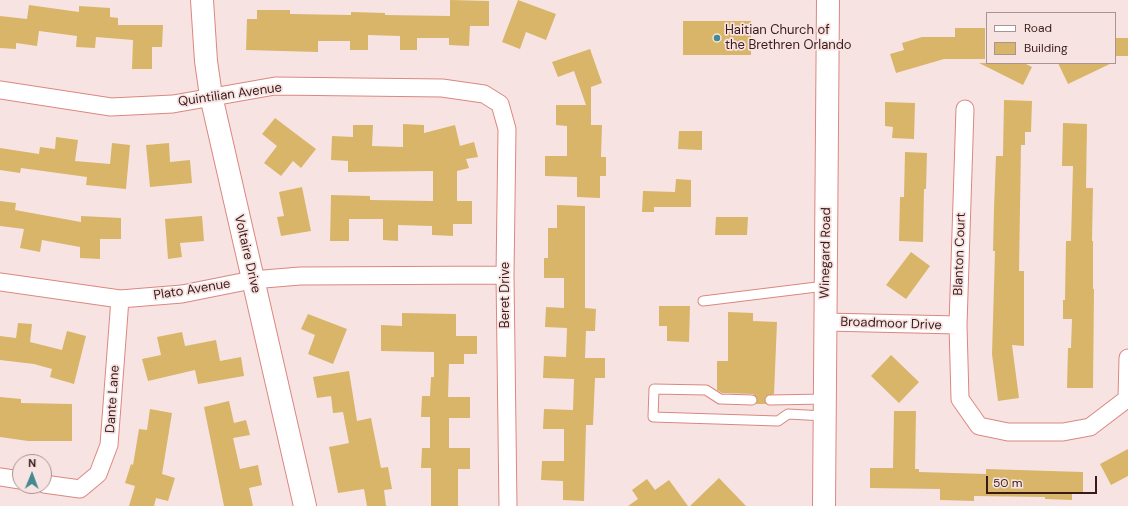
<!DOCTYPE html>
<style>
body{margin:0}
#map{position:relative;width:1128px;height:506px;overflow:hidden;background:#f7e4e2;font-family:"DM Sans",sans-serif}
canvas{display:block}
.legend{position:absolute;left:986px;top:12px;width:130px;height:52px;box-sizing:border-box;background:#f7e4e2;border:1px solid #ab9391;margin:0;padding:5px 7px;list-style:none;font-size:12px;color:#3a1a18}
.legend li{display:flex;align-items:center;gap:8px;height:20px}
.legend b{width:20px;border:1px solid #ab9391}
.north{position:absolute;left:12px;top:454px;width:40px;height:40px;box-sizing:border-box;background:#f7e4e2;border:1px solid #ab9391;border-radius:50%;rotate:1deg;font-size:11px;font-weight:700;line-height:16px;text-align:center;color:#3a1a18}
.north::after{content:'';display:block;margin:auto;width:14px;height:18px;background:#438a92;clip-path:polygon(50% 0,100% 100%,50% 72%,0 100%)}
.scale{position:absolute;left:986px;top:476px;width:111px;height:18px;box-sizing:border-box;border:2px solid #3a1a18;border-top:0;padding-left:5px;font-size:12px;line-height:14px;white-space:nowrap;color:#3a1a18;-webkit-text-stroke:3px #f7e4e2;paint-order:stroke}
</style>
<div id="map">
<canvas width="1128" height="506"></canvas>
<ul class="legend">
<li><b style="height:5px;background:#fff"></b>Road</li>
<li><b style="height:11px;background:#d8b568"></b>Building</li>
</ul>
<div class="north">N</div>
<div class="scale">50 m</div>
</div>
<script>
const g = document.querySelector('canvas').getContext('2d');
g.lineJoin = 'round';
function fill(path, color) {
  g.fillStyle = color;
  g.fill(path, 'evenodd');
}
function stroke(path, color, width, dash) {
  g.strokeStyle = color;
  g.lineWidth = width;
  g.lineCap = dash ? 'butt' : 'round';
  g.setLineDash(dash || []);
  g.stroke(path);
}
function write(font, color, halo, rows, align = 'center') {
  g.font = font + ' "DM Sans",sans-serif';
  g.lineWidth = 3.5;
  g.setLineDash([]);
  g.textBaseline = 'middle';
  g.strokeStyle = halo;
  g.fillStyle = color;
  for (const [text, x, y, turn = 0] of rows) {
    g.save();
    g.translate(x, y);
    g.rotate((+turn || 0) * Math.PI / 180);
    g.textAlign = isNaN(turn) ? turn : align;
    if (halo) g.strokeText(text, 0, 0);
    g.fillText(text, 0, 0);
    g.restore();
  }
}
const building = new Path2D(`
 M450 0 489 1V26H470L469 46 449 45V38H417V50H400V36L368 35V50H350V41H318V52L246 50 247 19H257V10H290V14L351 15V12L385 13V15L450 16Z
 M518 0 556 14 546 40 526 32 520 49 502 42Z
 M29 5 79 12V6L110 8V17L118 18V25H163L162 47H152V69H132L133 40 96 37 95 48 76 47 77 36 39 31 37 46 16 43V49L0 48V16L27 19Z
 M683 21H751V55H683Z
 M955 28H985V59H944L896 73 890 54 904 50 902 43 922 37H955Z
 M1115 38H1128V56H1115Z
 M590 49 602 83 591 87V125H602L601 157H606V176H600V198L577 197V177L545 176V156H567V126L556 125V105H586L574 71 558 77 552 62Z
 M979 63H1024L1032 67 1023 85Z
 M1058 63H1112L1068 84Z
 M1004 100 1032 101 1031 132H1025V145H1021L1019 271H1024V346L1012 345 1019 398 998 401 992 354 995 251H993L994 208 996 156H1003Z
 M885 102 915 103 914 139 892 138 893 127 885 126Z
 M275 118 316 149 301 168 293 161 281 176 264 163 277 146 262 134Z
 M1063 123 1087 124 1086 188H1093L1092 241H1093V289H1094L1093 388H1067L1068 348H1071L1072 319H1063V300H1065L1066 241H1071L1073 166H1062Z
 M403 124 424 125V133L455 125 460 146 474 142 478 157 466 159 469 168 457 171V201H472V224H453V236L432 235V226L398 225V241L383 240V219H349V241H330L331 195 370 196V200L433 201V171L348 172V161L331 160 332 136 353 137V125H373L372 146 403 147Z
 M679 131H702V150L678 149Z
 M56 137 78 140 75 161 110 164 112 143 130 145 126 189 86 185 87 177 21 168 20 173 0 170V148L39 154 40 147 55 149Z
 M169 143 170 162 190 160 192 183 150 187 146 145Z
 M905 152 927 153 926 189H924L923 242 899 241 900 197H904Z
 M676 179 691 180V207H654V212H642L643 191 675 192Z
 M302 187 311 231 281 236 277 217 284 216 279 192Z
 M0 201 16 203 15 210 81 222V216L121 218V239H100V259L80 258V247L42 240 40 252 20 248 24 229 0 226Z
 M557 205 585 206V308L596 309 595 331H586L585 358H605V378H595L593 425H586L584 501 563 500V481L541 480 542 461H564V429H543L544 409 573 410 574 379 543 378 544 356 566 357 567 328 545 327 546 307 564 308V278H544V258H548V228H557Z
 M202 216 204 241 180 243 182 257 168 259 165 219Z
 M716 217H748L747 235H715Z
 M911 252 930 266 906 299 886 285Z
 M659 306H690L689 342 667 341V326H659Z
 M728 312 753 313V321L777 322 774 394 765 397 766 404H756L757 398 753 394 722 393 717 390V361H728Z
 M402 313 456 314V336H477V354H464V364H449L448 397H470V418H449V448H470V469H458V506H431V468H421L422 448H430V417H421L422 396H430L431 377H434V352L381 351V325L402 326Z
 M308 314 347 329 333 364 308 354 315 335 301 329Z
 M18 323 32 324 30 342 62 350 67 331 86 336 74 384 50 377 52 369 34 364 0 360V336L16 338Z
 M182 332 185 346 216 340 220 361 241 357 244 376 198 384 195 370 148 381 142 359 161 355 157 337Z
 M891 355 919 382 899 403 871 376Z
 M349 371 357 421 371 418 381 468 388 467 392 489 384 490 386 506H367L364 489 338 493 329 447 349 443 343 412 333 413 331 396 317 398 313 377Z
 M0 397 21 399V403L72 404V441H28L0 437Z
 M229 401 234 423 246 420 250 435 233 438 240 469 258 465 262 485 249 488 253 506H224L204 407Z
 M150 409 172 413 162 474 175 478 168 501 156 498 154 506H129L135 486 125 483 131 464 133 465 139 429 147 430Z
 M894 411H916L915 469H919V472L986 474V469L1083 472V494L1072 493V500L1045 499V497L974 496V501L940 500V489L870 488V468H893Z
 M1128 449V476L1111 485 1100 464Z
 M719 478 746 506H690Z
 M647 479 655 490 669 480 688 506H628L638 499 632 490Z`);
const service = new Path2D(`
 M703 301 825 286
 M752 400 720 399 706 390 654 389 653 417 778 421 788 414 824 416
 M770 400 825 399`);
const minor = new Path2D(`
 M0 90 111 107 173 104 275 86 442 88 484 94 500 104 507 129 505 275 508 506
 M965 109 958 325 960 399 979 426 1008 432H1063L1090 427 1128 398
 M0 282 120 299 182 294 252 280 300 276 505 275
 M825 322 958 325
 M1127 398 1128 358
 M0 477 20 480
 M44 484 80 489 98 474 109 445 120 299`);
const tertiary = new Path2D(`
 M202 0 206 61 211 96 305 506
 M824 506 828 0`);
const markers = [
 [717,38,4,"#438a92"]
];
const poiNames = [
 ["Haitian Church of",725,31],
 ["the Brethren Orlando",725,46]
];
const streetNames = [
 ["Quintilian Avenue",230,95,-8],
 ["Winegard Road",826,253,-89],
 ["Voltaire Drive",247,254,77],
 ["Blanton Court",960,254,-88],
 ["Plato Avenue",192,290,-9],
 ["Beret Drive",506,295,-90],
 ["Broadmoor Drive",891,324,2],
 ["Dante Lane",113,399,-86]
];
fill(building, '#d8b568');
stroke(service, '#db8780', 11);
stroke(minor, '#db8780', 19);
stroke(tertiary, '#db8780', 24);
stroke(service, '#fff', 9);
stroke(minor, '#fff', 17);
stroke(tertiary, '#fff', 22);
for (const [x, y, r, color] of markers) {
  const dot = new Path2D();
  dot.arc(x, y, r, 0, 2 * Math.PI);
  g.fillStyle = color;
  g.fill(dot);
  stroke(dot, '#f7e4e2', 1.5);
}
write('13px', '#3a1a18', '#f7e4e2', poiNames, 'left');
write('13px', '#3a1a18', '#f7e4e2', streetNames);
</script>
